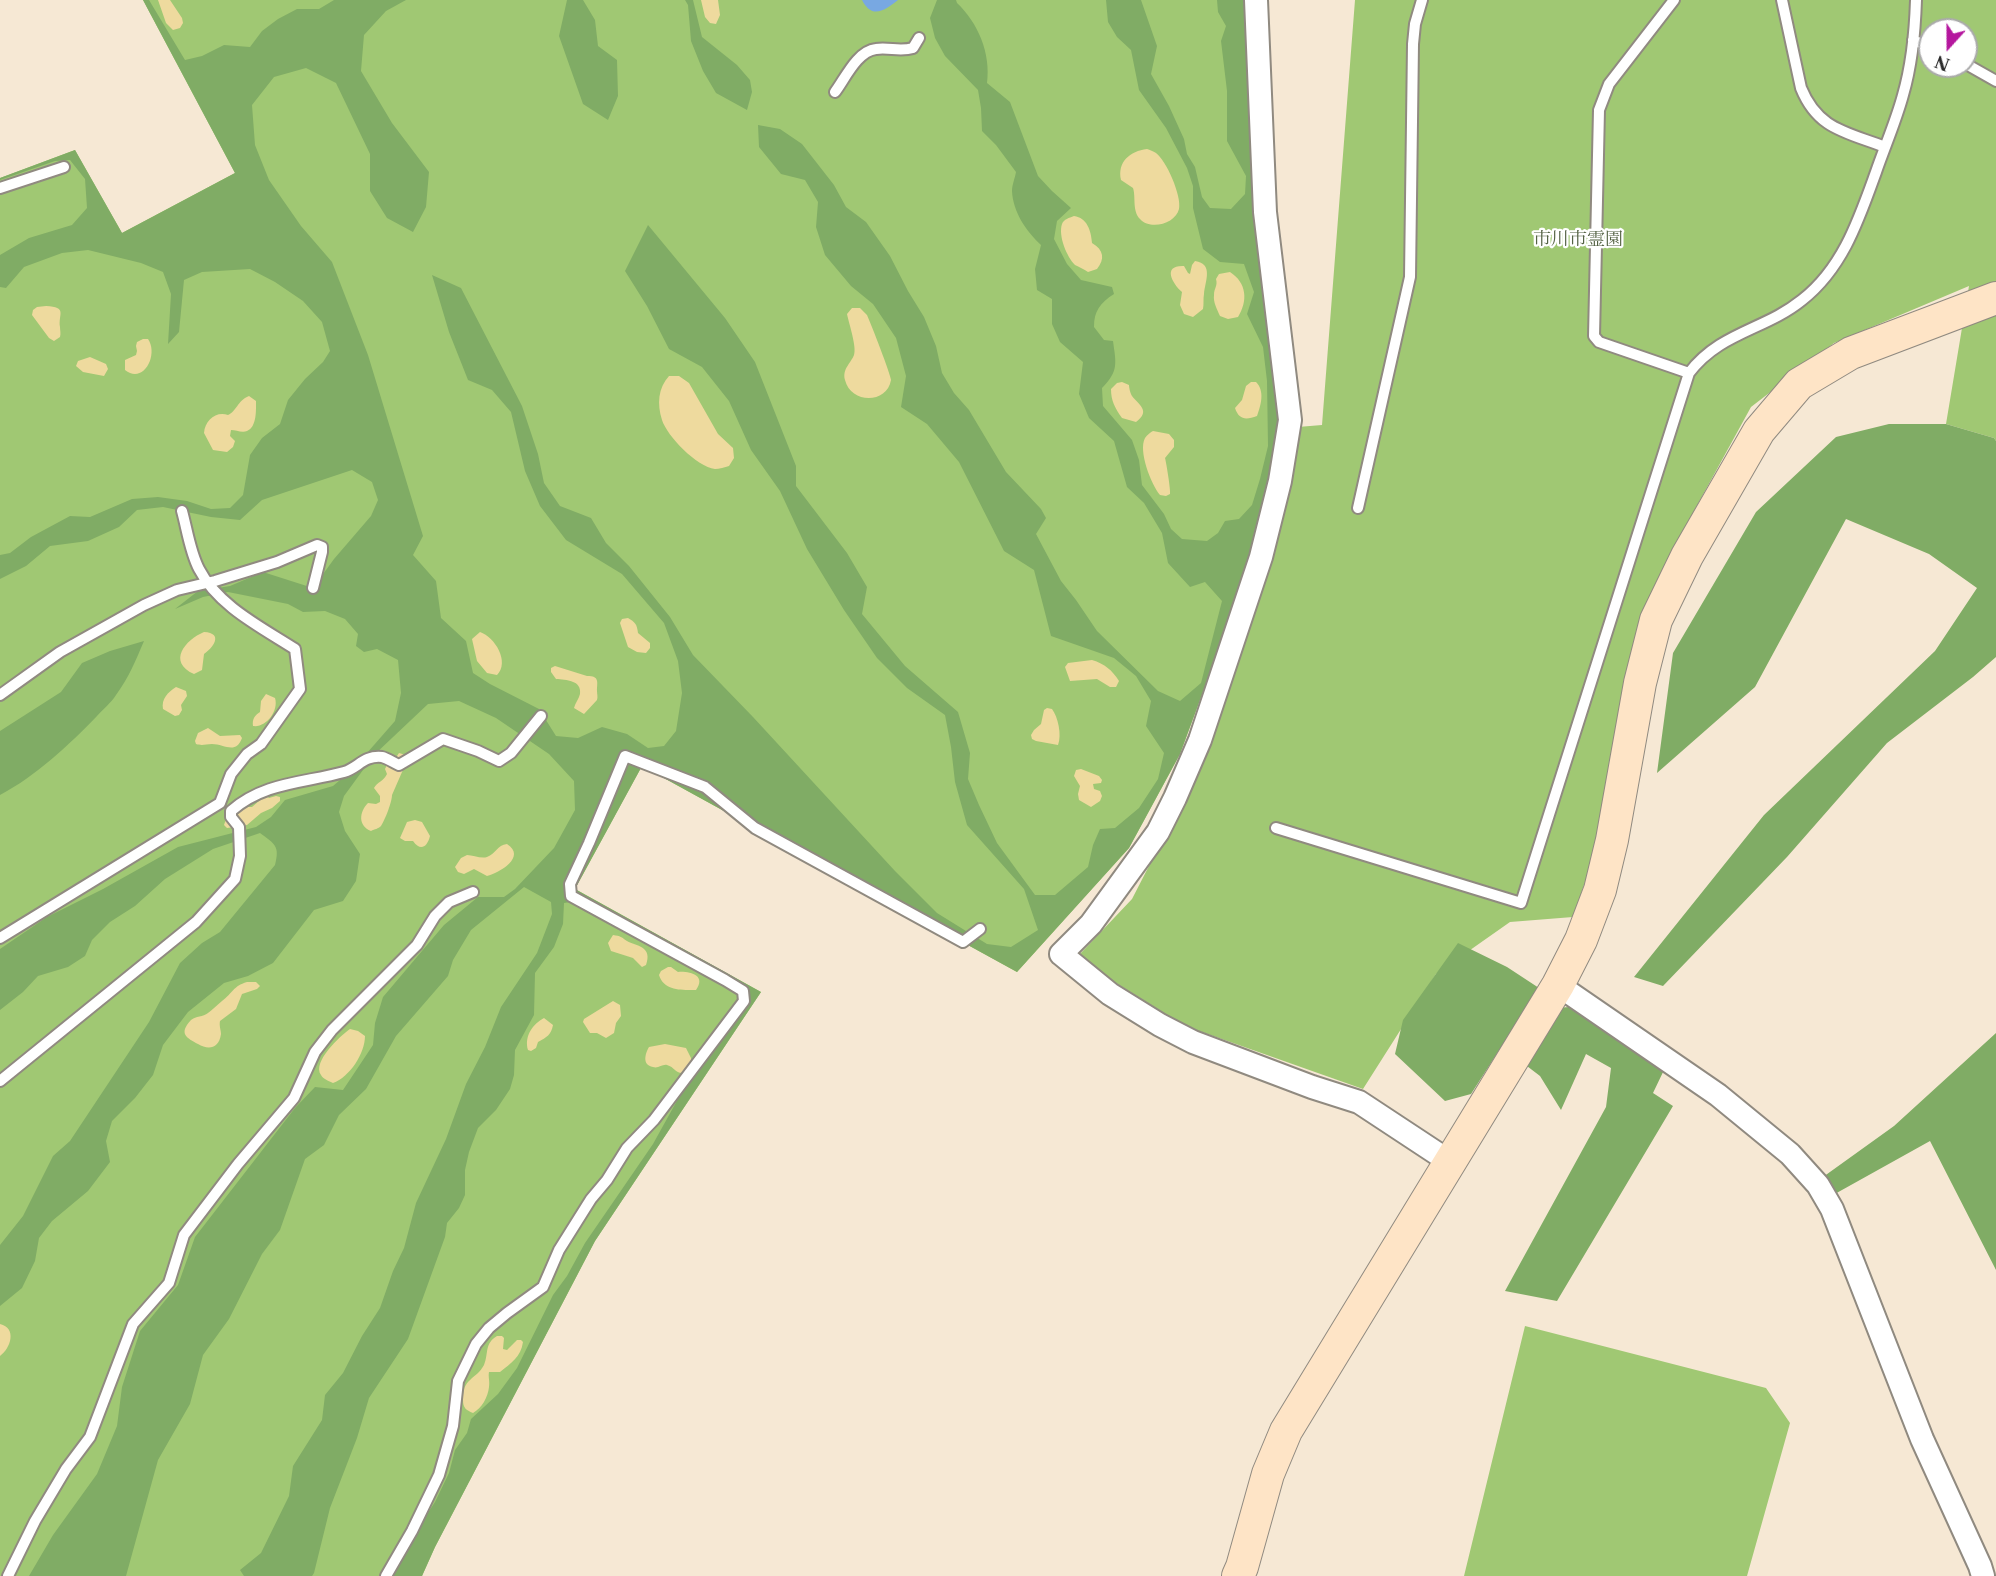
<!DOCTYPE html>
<meta charset="utf-8">
<style>
body{margin:0}
#map{position:relative;width:1996px;height:1576px;overflow:hidden;background:#f6e8d4;font-family:"Libre Caslon Text",serif}
canvas{display:block}
.north{position:absolute;left:1918px;top:18px;width:60px;height:60px;box-sizing:border-box;background:#fff;border:2px solid #aaa;border-radius:50%;rotate:201deg;font-size:16px;font-weight:700;line-height:24px;text-align:center;color:#2b2b2b}
.north::after{content:'';display:block;margin:auto;width:21px;height:27px;background:#b5179e;clip-path:polygon(50% 0,100% 100%,50% 72%,0 100%)}
</style>
<div id="map">
<canvas width="1996" height="1576"></canvas>
<div class="north">N</div>
</div>
<script>
const g = document.querySelector('canvas').getContext('2d');
g.lineJoin = 'round';
function fill(path, color) {
  g.fillStyle = color;
  g.fill(path, 'evenodd');
}
function stroke(path, color, width, dash) {
  g.strokeStyle = color;
  g.lineWidth = width;
  g.lineCap = dash ? 'butt' : 'round';
  g.setLineDash(dash || []);
  g.stroke(path);
}
function write(font, color, halo, rows, align = 'center') {
  g.font = font + ' "Libre Caslon Text","Noto Serif JP",serif';
  g.lineWidth = 4.5;
  g.setLineDash([]);
  g.textBaseline = 'middle';
  g.strokeStyle = halo;
  g.fillStyle = color;
  for (const [text, x, y, turn = 0] of rows) {
    g.save();
    g.translate(x, y);
    g.rotate((+turn || 0) * Math.PI / 180);
    g.textAlign = isNaN(turn) ? turn : align;
    if (halo) g.strokeText(text, 0, 0);
    g.fillText(text, 0, 0);
    g.restore();
  }
}
const green = new Path2D(`
 M143 0H1247L1282 419 1235 605 1180 754 1129 848 1017 972 642 766 575 889 761 992 595 1241 435 1547 422 1576H0V178L75 150 122 233 235 173Z
 M1355 0H1996V441L1994 438 1946 424 1969 286 1834 343 1751 407 1694 511 1647 606 1594 856 1573 917 1510 922 1436 974 1363 1089 1185 1026 1116 983 1079 955 1132 899 1188 790 1298 427 1322 425ZM1930 30H1966V66H1930Z
 M1525 1326 1766 1388 1790 1423 1747 1576H1464Z`);
const forest = new Path2D(`
 M143 0H149L185 60 202 56 224 45 250 47 262 31 278 19 297 9H319L334 0H406L386 11 364 35 361 71 392 123 429 172 426 207 413 232 387 218 370 191V154L336 83 306 68 274 77 252 105 255 145 269 180 301 226 332 262 368 355 423 536 413 555 436 581 441 618 466 641 473 673 490 684 539 709 556 736 578 738 602 727 627 734 648 748 664 746 676 731 682 693 678 661 664 623 622 574 566 540 540 506 525 471 511 412 492 390 468 380 449 332 432 275 461 288 522 406 538 454 544 483 560 506 591 518 606 543 629 566 670 617 693 655 753 717 895 871 937 913 987 944 1011 947 1038 930 1024 889 967 825 955 782 951 747 945 715 907 688 877 658 844 610 807 549 780 491 751 450 729 401 702 367 669 349 647 306 625 271 648 225 725 318 755 362 796 466V486L847 553 867 587 862 614 905 666 958 712 970 753 968 779 979 805 997 843 1035 895H1055L1088 867 1093 845 1100 829 1115 828 1139 808 1158 779 1164 753 1146 726 1151 701 1136 676 1114 658 1051 636 1034 570 1004 551 959 462 927 424 901 407 906 376 896 338 873 304 851 286 825 255 816 227 818 202 805 180 781 174 759 147 758 125 780 129 802 144 834 185 846 207 866 222 890 256 908 291 924 317 936 346 942 373 954 393 969 410 1006 472 1041 509 1046 518 1036 534 1061 581 1076 600 1097 631 1158 691 1180 701 1201 683 1222 601 1205 582 1190 587 1168 563 1162 533 1144 503 1127 487 1114 441 1089 418 1079 394 1083 362 1060 342 1052 324V299L1037 290 1035 269 1041 245C1026 231 1013 212 1012 191 1012 185 1015 178 1016 172L996 145 982 131 981 108 978 90 945 56 935 38 930 18 937 0H956L957 3C978 23 991 53 987 83L1010 102 1038 176 1052 191 1071 208 1057 221 1054 239 1067 264 1081 280 1112 287 1114 294C1100 303 1094 311 1094 327L1104 340 1113 341C1116 363 1119 371 1102 388L1103 406 1132 440 1139 460 1142 485 1164 514 1171 529 1182 539 1207 541 1218 533 1225 521 1239 519 1252 505 1260 479 1268 446 1267 381 1263 347 1247 314 1254 292 1244 264 1220 262 1203 249 1193 208V186L1187 168 1166 128 1139 90 1131 50 1117 37 1108 22 1106 0H1141L1157 46 1151 74 1169 106 1184 139 1187 154 1195 167 1202 197 1210 208 1231 209 1245 194 1246 176 1227 141V91L1221 41 1226 26 1218 12 1217 0H1247L1282 419 1263 512 1235 605 1180 754 1129 848 1017 972 642 766 575 889 761 992 595 1241 435 1547 422 1576H381L383 1568 394 1552 416 1531 435 1502 449 1473 455 1450 467 1433 471 1419 498 1394 517 1368 553 1295 567 1276 585 1243 653 1144 684 1088 747 1003 748 990 584 900 564 903 563 924 554 947 535 973 534 1015 515 1050 514 1075 510 1089 496 1110 478 1128 469 1152 465 1170V1195L459 1208 447 1223 445 1237 408 1339 369 1398 357 1438 330 1508 314 1573 312 1576H244L240 1570 261 1553 289 1496 293 1466 322 1420 325 1395 343 1373 362 1336 380 1308 393 1271 404 1248 416 1203 446 1139 466 1084 485 1047 501 1007 537 953 552 914 551 902 524 887 471 930 453 960 448 976 396 1036 366 1089 339 1115 324 1145 305 1159 280 1230 262 1254 229 1319 203 1355 190 1404 158 1460 126 1576H29L53 1535 97 1474 117 1426 122 1387 140 1331 178 1285 195 1237 295 1108 315 1087 343 1090 373 1045 375 1023 383 997 444 925 478 897H504L515 889 554 848 575 810 574 781 549 754 496 718 459 701 428 704 374 755 344 796 339 812 345 831 360 854 356 881 343 901 314 910 273 963 248 976 224 983 188 1012 163 1045 153 1075 135 1098 112 1121 106 1141 110 1162 88 1191 52 1221 39 1238 35 1261 22 1288 0 1306V1245L23 1216 53 1156 70 1141 149 1022 180 963 202 943 220 932 275 865C280 846 275 844 260 833L213 849 165 879 135 906 110 922 92 940 85 956 68 967 38 976 23 992 0 1010V949L47 917 103 889 178 847 256 827 271 817 285 800 333 786 353 769 395 721 401 693 398 660 377 649 364 652 356 646 358 634 345 619 325 611 303 612 288 604 228 592 203 597 175 609 198 591 230 586 263 572 313 588 334 559 371 516 378 500 372 482 352 470 262 500 240 520 211 517 163 507 137 510 119 527 88 541 50 546 26 566 0 579V555L10 553 31 537 70 516 90 517 132 499 158 497 187 501 211 509 230 508 243 495 250 455 262 438 280 424 288 400 305 379 323 362 330 351 322 322 303 301 275 282 250 269 202 272 184 280 179 332 168 344 171 294 163 272 141 263 88 250 62 253 24 267 6 288 0 287V255L29 238 72 225 87 208 85 179 70 160 55 161 0 180V178L75 150 122 233 235 173Z
 M567 0H583L595 20 598 46 617 60 618 96 608 120 583 104 559 36Z
 M685 0H693L702 37 737 65 750 80 752 92 747 110 716 93 703 71 691 41 688 5Z
 M1889 424H1946L1994 438 1996 441V657L1973 677 1887 743 1787 857 1663 986 1634 977 1764 815 1935 651 1977 588 1929 554 1846 519 1755 687 1657 773 1673 653 1756 512 1836 437Z
 M144 641C136 660 128 679 116 695 111 703 103 709 97 716 69 745 36 776 0 795V731L61 692 82 663 110 651Z
 M1458 943 1507 967 1539 988 1471 1094 1445 1101 1395 1054 1403 1020Z
 M1569 1007 1664 1070 1653 1093 1673 1106 1557 1301 1505 1291 1606 1107 1611 1068 1586 1054 1561 1110 1540 1076 1523 1063 1557 1008Z
 M1996 1033V1270L1930 1141 1833 1195 1823 1177 1894 1126Z`);
const sand = new Path2D(`
 M158 0H170L182 18 183 23 180 28 173 30 166 23Z
 M701 0H718L720 15 716 24 710 23 705 17Z
 M1147 149C1150 150 1153 151 1156 153 1166 160 1182 196 1179 209 1176 223 1151 231 1140 219 1132 211 1136 197 1133 188L1121 180C1117 162 1130 151 1147 149Z
 M1074 216C1087 218 1091 230 1092 243 1104 250 1105 259 1097 269L1088 272C1084 269 1079 267 1075 265 1067 257 1058 236 1062 224 1064 219 1069 218 1074 216Z
 M1195 261C1214 264 1205 281 1204 294 1203 299 1204 304 1203 309L1193 317 1184 314 1180 305 1182 292C1172 283 1162 265 1184 266L1188 273 1190 274 1192 265Z
 M1230 272C1247 283 1248 301 1238 317L1228 319 1220 316C1217 309 1213 302 1214 295 1214 288 1218 286 1216 279L1219 274Z
 M46 306C68 307 58 314 60 327 60 330 61 334 60 337L54 341 49 338 32 315 33 310 37 307Z
 M852 308H860L867 315C871 324 891 375 891 380 887 404 851 404 845 380 842 369 851 363 854 355 857 347 849 324 847 314Z
 M143 339H148C159 355 143 385 125 370V360L136 355 137 351 136 346 137 342Z
 M90 357 106 364 108 369 104 376 83 372 76 366 78 361Z
 M669 376H679L689 383 718 434 733 448 734 458 729 466C725 467 719 469 715 469 697 467 667 436 662 420 657 404 658 388 669 376Z
 M1122 382 1129 385C1129 387 1130 393 1132 396 1139 405 1151 411 1136 422L1122 418C1115 408 1111 401 1111 389L1117 383Z
 M1251 382H1256C1265 391 1261 405 1257 416 1246 420 1239 420 1235 408L1242 400 1246 386Z
 M249 396 256 401C256 410 257 427 247 431 242 433 236 430 231 430L230 436 235 441 233 447 227 452 213 450 204 433C205 420 216 411 228 415 237 411 237 401 249 396Z
 M1153 431 1169 434 1174 440V447L1165 458C1166 461 1171 491 1170 494L1166 496 1160 495C1151 484 1138 451 1145 438 1147 435 1151 432 1153 431Z
 M628 618C635 622 637 624 638 633L650 643V648L646 653 637 652 628 647 620 623 622 619Z
 M204 632C224 633 213 648 204 654L202 670 194 674C167 662 185 640 204 632Z
 M480 632C495 637 510 662 497 675L487 673 477 661 472 639Z
 M1092 660C1105 664 1112 670 1119 681L1116 687H1110L1097 679 1070 681 1065 667 1068 663Z
 M555 666 587 676C600 676 597 682 597 691 597 694 598 697 597 700L584 714 574 708C575 703 579 699 580 694 582 680 566 680 556 679L551 672V668Z
 M176 687 186 691 187 696 181 705 182 710 179 715 175 716 163 709C161 699 168 692 176 687Z
 M266 694 275 698C279 711 266 728 253 726 252 719 255 715 260 712L261 701Z
 M1047 708 1052 709C1058 717 1062 735 1058 745L1036 741 1032 739 1031 735 1034 730 1041 724 1044 710Z
 M208 728 220 736 240 735 242 738C236 755 224 744 212 744 205 744 203 746 196 744L195 741 198 733Z
 M399 753 409 756 392 795C392 802 385 820 381 826 378 829 375 829 371 831 358 826 359 812 368 803L376 804 380 802V796L374 788C377 782 384 781 387 774L385 769 387 765 395 759Z
 M1081 769 1099 776 1102 780 1101 783 1093 784 1094 789 1100 791 1102 796 1100 801 1091 807 1079 800 1078 794 1080 786 1074 776 1076 770Z
 M266 795 269 798 276 796 280 797V801L272 808 261 813 247 825 227 828 224 825 226 819 246 807H252Z
 M415 820 422 822 430 836C427 848 420 851 413 841H405L400 838 407 822Z
 M507 844C527 857 499 873 487 876L474 869 464 874 458 872 455 867 461 858 467 855C473 855 481 859 487 857 496 854 497 845 507 844Z
 M613 935C621 936 621 937 627 941 636 946 653 946 646 965L642 967 633 958 611 951 608 943Z
 M668 967H671L678 972C689 971 707 975 696 990 681 990 664 991 659 975L661 971Z
 M247 982H256L260 986 257 989 242 994 236 1009 220 1021C219 1026 221 1030 221 1034 219 1049 208 1050 198 1044 187 1038 178 1034 191 1020 196 1016 203 1017 208 1013 212 1010 217 1005 222 1001 233 993 233 986 247 982Z
 M613 1001 620 1005 621 1016 616 1023 614 1033 606 1038 597 1033H590L583 1022 584 1019Z
 M544 1018 553 1025C551 1035 547 1037 538 1042L536 1048 531 1051 528 1050C524 1036 533 1024 544 1018Z
 M350 1029 358 1031 365 1036C365 1053 350 1077 333 1083 329 1081 323 1079 321 1075 312 1062 340 1036 350 1029Z
 M665 1044 686 1048 691 1058V1063L684 1073C675 1074 675 1067 667 1065 662 1064 658 1069 653 1067 642 1065 645 1054 649 1047Z
 M0 1324C17 1328 11 1348 0 1356Z
 M497 1336H502L504 1338 503 1349 507 1350 517 1340H521L523 1342C521 1357 511 1363 500 1372H489C488 1377 490 1381 489 1387 488 1397 482 1408 473 1413 466 1410 463 1408 463 1400 462 1378 476 1380 484 1365 489 1353 484 1344 497 1336Z`);
const water = new Path2D(`
 M862 0H898C885 10 872 20 862 0Z`);
const lane = new Path2D(`
 M1674 0 1609 84 1599 110 1594 336 1599 342 1689 373
 M1782 0 1801 88C1818 130 1847 132 1885 147
 M1913 40 1930 47
 M1966 64 1996 81
 M835 92C845 79 857 51 876 49 889 47 900 52 913 48L919 38
 M0 188 64 167
 M1358 508 1410 277 1413 44 1415 24 1422 0
 M0 695 60 652 144 605 177 590 215 581 277 562 317 545 322 547V552L313 588
 M1276 828 1521 903 1689 373C1720 332 1765 330 1802 300 1843 268 1859 219 1876 172 1885 146 1896 121 1903 95 1912 64 1915 32 1916 0
 M0 938 220 803 231 774 247 754 261 744 300 689 295 649C261 627 218 606 199 569 190 552 187 529 182 511
 M0 1081 196 922 235 879 240 856 239 827 231 817V811C264 782 304 783 344 772 358 768 364 755 382 757 387 758 394 763 399 765L443 739 478 751 499 761 511 753 541 716
 M8 1576 35 1521 66 1469 90 1437 133 1324 169 1283 184 1235 238 1164 294 1098 315 1052 332 1030 417 945 435 916 449 902 473 892
 M386 1576 412 1531 439 1475 453 1426 458 1381 476 1344 489 1328 507 1313 543 1287 559 1250 591 1199 607 1180 627 1148 654 1120 744 1001 743 991 725 980 571 896 570 884 589 843 625 756 705 787 755 828 963 942 980 929`);
const street = new Path2D(`
 M1256 0 1265 212 1290 420 1280 481 1261 557 1200 740 1175 798 1158 832 1091 924 1061 954 1110 994 1160 1025 1193 1042 1312 1087 1359 1102 1450 1162
 M1558 985 1718 1095 1790 1154 1818 1185 1832 1209 1922 1439 1980 1566 1983 1576`);
const secondary = new Path2D(`
 M1238 1576 1242 1567 1268 1474 1286 1431 1558 985 1581 940 1600 890 1612 840 1640 683 1656 620 1687 556 1759 431 1799 384 1851 353 1996 298`);
const parkNames = [
 ["市川市霊園",1578,240]
];
fill(green, '#a0c873');
fill(forest, '#80ac65');
fill(sand, '#eeda9e');
fill(water, '#78a8e2');
stroke(lane, '#908a80', 14);
stroke(street, '#908a80', 26);
stroke(secondary, '#908a80', 34);
stroke(lane, '#fff', 10);
stroke(street, '#fff', 22);
stroke(secondary, '#fee4c6', 32);
write('18px', '#546244', '#fff', parkNames);
</script>
